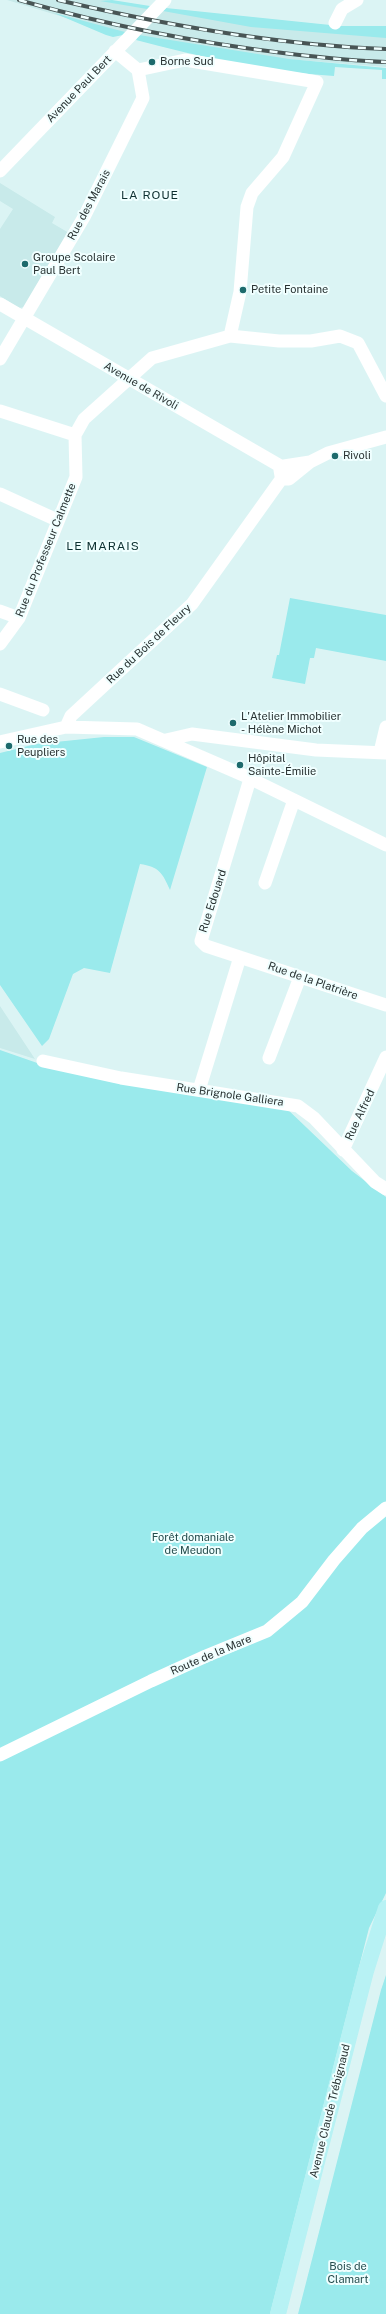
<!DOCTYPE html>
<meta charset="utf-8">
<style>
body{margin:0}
canvas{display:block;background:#dbf4f4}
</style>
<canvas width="386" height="2314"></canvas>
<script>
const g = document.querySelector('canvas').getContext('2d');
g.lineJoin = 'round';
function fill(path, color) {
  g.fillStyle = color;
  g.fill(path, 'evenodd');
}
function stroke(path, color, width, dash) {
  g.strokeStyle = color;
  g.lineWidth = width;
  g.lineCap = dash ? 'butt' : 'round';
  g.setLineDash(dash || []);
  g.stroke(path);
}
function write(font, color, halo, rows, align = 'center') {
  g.font = font + ' "Public Sans",sans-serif';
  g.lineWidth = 4;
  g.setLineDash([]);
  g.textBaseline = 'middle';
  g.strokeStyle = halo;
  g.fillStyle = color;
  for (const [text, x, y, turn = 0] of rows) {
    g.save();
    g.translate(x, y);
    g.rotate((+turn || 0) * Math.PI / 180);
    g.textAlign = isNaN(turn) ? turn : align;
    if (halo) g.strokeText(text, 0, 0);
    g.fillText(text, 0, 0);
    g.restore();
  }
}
const built = new Path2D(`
 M7 0H107L248 25 386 37V67L261 57 123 35Z
 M0 183 55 217 52 223 69 233 24 307 19 308 0 296V229L13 209 0 201Z
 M0 1006 35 1059 0 1048Z`);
const green = new Path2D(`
 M112 0 150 6 147 9 100 1Z
 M166 8 340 26H386V38L251 27 163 11Z
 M54 13 125 32 123 35 113 37 106 35Z
 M139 35 289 59 386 68V79H382V70L335 67 334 76C267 72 200 57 136 40Z
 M290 598 386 615V661L316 648 314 658H310L305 684 272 678 277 655H279Z
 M104 737H134L207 767 170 890C162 872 159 867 140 864L110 973 84 968 73 974 49 1039 42 1046 0 985V753L36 744Z
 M0 1050 43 1065 284 1106 352 1171 386 1197V1893L369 1928 270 2314H0Z
 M386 1975V2314H298L381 1990Z`);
const minor = new Path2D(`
 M335 23 342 9 357 0
 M0 171 165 0
 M0 304 282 467
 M230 336 279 341H311L340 336 358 343 386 396
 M0 359 84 217 143 98 138 70 115 51
 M0 411 75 435
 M310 462 289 479H284L281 476 280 470 284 466 310 462 328 453 386 437
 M0 494 57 520
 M0 611 19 618
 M0 644 19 618 76 477 75 435 84 419 152 358 230 336 240 292 247 207 252 193 283 157 317 82 185 60 138 70
 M0 694 43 710
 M66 727 71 716 192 604 282 478
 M166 740 192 734 316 750 386 753
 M0 742 66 727 137 729 243 775 386 845
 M380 752 386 727
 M250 779 201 941 206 946 386 1005
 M265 883 294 800
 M269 1058 300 977
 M43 1061 121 1078 298 1106 314 1118 375 1182 386 1189
 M199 1090 240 957
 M343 1150 386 1057
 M0 1755 151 1681 206 1656 267 1631 302 1602 334 1560 362 1528 386 1508`);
const major = new Path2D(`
 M278 2314 366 1971 386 1908`);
const rail = new Path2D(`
 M19 0C106 25 194 42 283 53 317 57 352 61 386 62
 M58 0C165 25 275 45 386 49`);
const markers = [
 [152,62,4,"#1d6a6c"],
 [25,264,4,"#1d6a6c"],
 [243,290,4,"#1d6a6c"],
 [335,456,4,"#1d6a6c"],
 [233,723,4,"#1d6a6c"],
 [9,746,4,"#1d6a6c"],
 [240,765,4,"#1d6a6c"]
];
const poiNames = [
 ["Borne Sud",160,62],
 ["Groupe Scolaire",33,258],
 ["Paul Bert",33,271],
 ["Petite Fontaine",251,290],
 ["Rivoli",343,456],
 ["L'Atelier Immobilier",241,717],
 ["- Hélène Michot",241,730],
 ["Rue des",17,740],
 ["Peupliers",17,753],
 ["Hôpital",248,759],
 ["Sainte-Émilie",248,772]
];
const streetNames = [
 ["Avenue Paul Bert",79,89,-46],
 ["Rue des Marais",89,205,-62],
 ["Avenue de Rivoli",141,386,30],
 ["Rue du Professeur Calmette",46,550,-68],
 ["Rue du Bois de Fleury",149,644,-43],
 ["Rue Edouard",213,901,-72],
 ["Rue de la Platrière",313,981,19],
 ["Rue Brignole Galliera",230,1095,8],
 ["Rue Alfred",360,1115,-65],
 ["Route de la Mare",211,1655,-23],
 ["Avenue Claude Trébignaud",330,2111,-76]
];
const parkNames = [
 ["Forêt domaniale",193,1538],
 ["de Meudon",193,1551],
 ["Bois de",348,2267],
 ["Clamart",348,2280]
];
const neighbourhoodNames = [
 ["LA ROUE",150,195],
 ["LE MARAIS",103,546]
];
fill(built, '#c8eaea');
fill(green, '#9aeaec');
stroke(minor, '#fff', 13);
stroke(major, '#b7f2f4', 16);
stroke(rail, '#485555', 4);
stroke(rail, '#f0ffff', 2.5, [8]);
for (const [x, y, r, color] of markers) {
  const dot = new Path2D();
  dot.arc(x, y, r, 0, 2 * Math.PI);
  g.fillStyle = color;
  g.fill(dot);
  stroke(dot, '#f0ffff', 1.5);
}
write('11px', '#283232', '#f0ffff', poiNames, 'left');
write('11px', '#283232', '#f0ffff', streetNames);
write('11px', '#244c4d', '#f0ffff', parkNames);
g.letterSpacing = '1px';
write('12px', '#0e3132', '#f0ffff', neighbourhoodNames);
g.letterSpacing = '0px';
</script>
